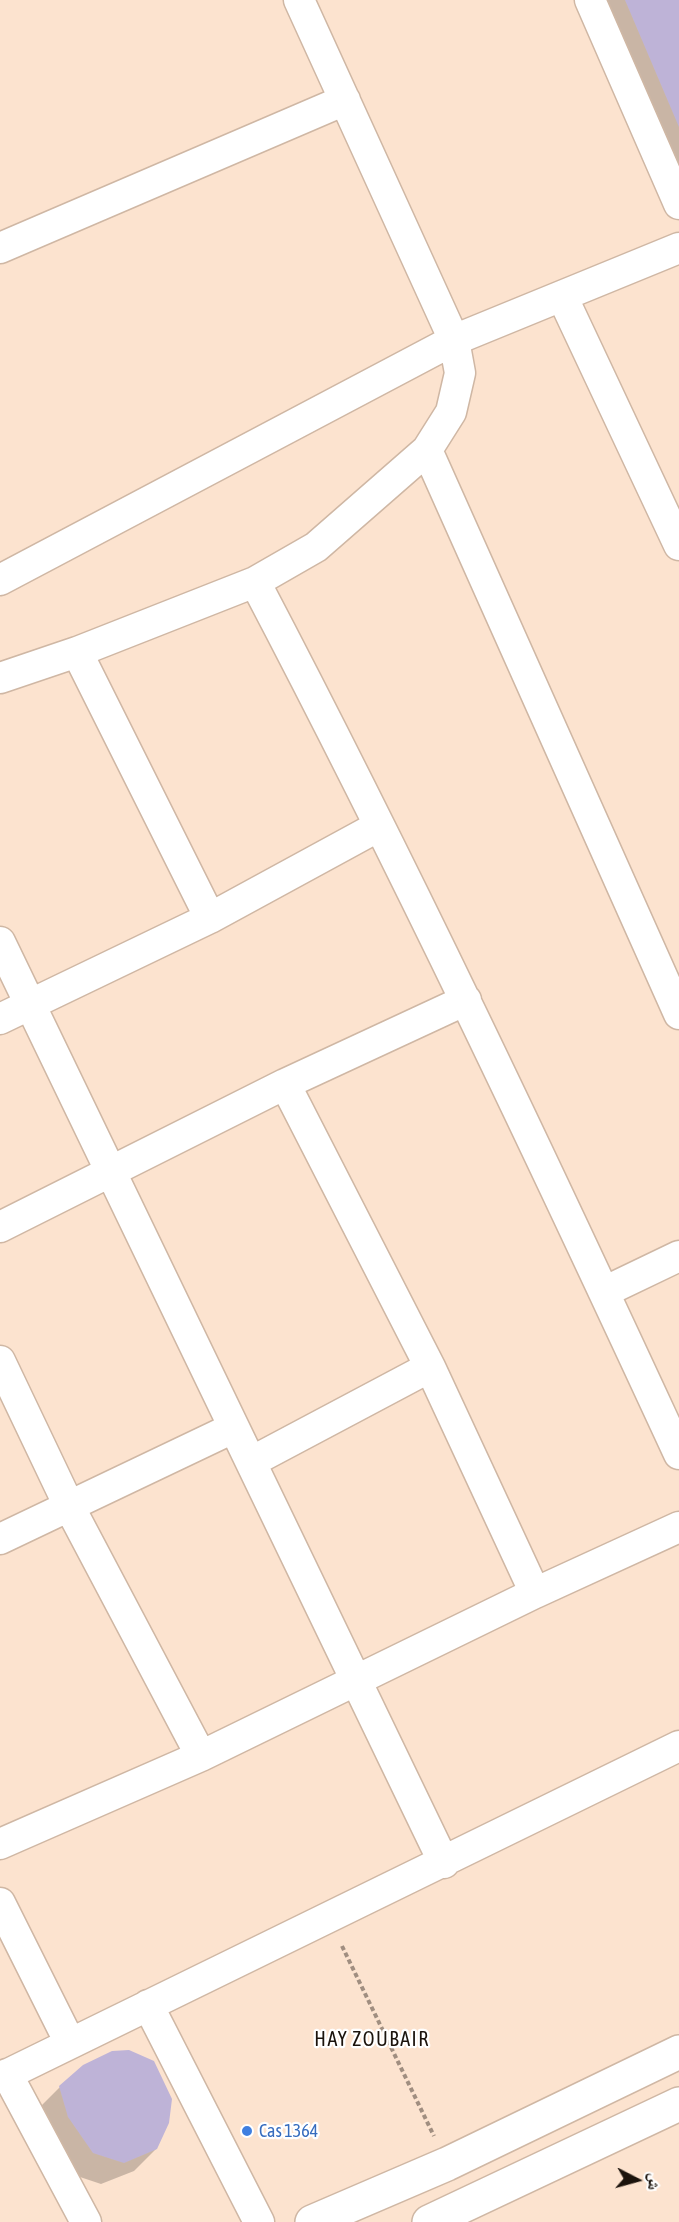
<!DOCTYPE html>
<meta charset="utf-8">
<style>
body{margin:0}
#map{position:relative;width:679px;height:2222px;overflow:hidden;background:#fce3cf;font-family:"Asap Condensed","Noto Naskh Arabic",sans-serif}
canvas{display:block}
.north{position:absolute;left:607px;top:2150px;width:60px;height:60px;-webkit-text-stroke:4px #fff;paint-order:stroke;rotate:96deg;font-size:16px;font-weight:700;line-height:24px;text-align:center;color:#1b130c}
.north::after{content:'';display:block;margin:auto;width:21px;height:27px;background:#1b130c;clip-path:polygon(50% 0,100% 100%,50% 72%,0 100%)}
</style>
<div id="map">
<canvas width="679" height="2222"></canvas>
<div class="north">ش</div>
</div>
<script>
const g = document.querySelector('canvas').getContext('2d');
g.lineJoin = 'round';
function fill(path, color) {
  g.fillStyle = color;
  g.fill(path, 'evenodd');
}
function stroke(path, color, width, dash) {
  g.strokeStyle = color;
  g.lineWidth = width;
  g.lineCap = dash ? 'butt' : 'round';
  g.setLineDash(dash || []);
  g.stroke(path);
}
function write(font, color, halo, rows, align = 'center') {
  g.font = font + ' "Asap Condensed",sans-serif';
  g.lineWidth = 4.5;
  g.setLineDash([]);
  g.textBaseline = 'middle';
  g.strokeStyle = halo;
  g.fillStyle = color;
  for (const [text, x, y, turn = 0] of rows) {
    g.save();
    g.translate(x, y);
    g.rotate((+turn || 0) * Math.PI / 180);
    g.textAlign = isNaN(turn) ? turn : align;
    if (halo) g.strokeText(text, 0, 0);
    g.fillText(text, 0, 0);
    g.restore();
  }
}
const shadow = new Path2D(`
 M595 0H679V200Z
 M60 2087 156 2149 134 2171 101 2184 71 2174 38 2109Z`);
const building = new Path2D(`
 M625 0H679V127Z
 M129 2050 154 2061 172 2099 169 2123 157 2149 124 2163 93 2153 68 2117 59 2086 83 2065 112 2051Z`);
const path = new Path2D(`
 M342 1946 434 2136`);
const street = new Path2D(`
 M590 0 679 204
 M0 248 345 100
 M562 296 679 545
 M427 450 679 1014
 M0 580 454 340 679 248
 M255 582C405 868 543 1160 679 1454
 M77 652 210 918
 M0 678 77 652 255 582 316 547 427 450 451 412 460 373 454 340 299 0
 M0 942 444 1863
 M0 1019 210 918 379 826
 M285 1084 430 1367 535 1593
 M0 1227 285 1084 466 1000
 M604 1292 679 1256
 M0 1361 69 1506 201 1756
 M251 1462 430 1367
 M0 1539 233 1428
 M0 1844 201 1756 535 1593 679 1527
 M0 1903 70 2043
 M148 2005 259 2222
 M7 2074 86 2222
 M0 2078 679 1746`);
const secondary = new Path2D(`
 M312 2222 447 2164 679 2052
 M429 2222 679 2104`);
const markers = [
 [247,2131,6,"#3f7fe0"]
];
const shopNames = [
 ["Cas 1364",259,2131]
];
const neighbourhoodNames = [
 ["HAY ZOUBAIR",372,2040]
];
fill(shadow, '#0003');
fill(building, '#beb3d7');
stroke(street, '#cfb7a4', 33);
stroke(secondary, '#cfb7a4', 36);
stroke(path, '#a08e80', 4, [4.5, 3]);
stroke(street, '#fff', 30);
stroke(secondary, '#fff', 33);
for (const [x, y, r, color] of markers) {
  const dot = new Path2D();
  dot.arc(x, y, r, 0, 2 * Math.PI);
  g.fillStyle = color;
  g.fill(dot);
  stroke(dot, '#fff', 2);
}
write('18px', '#366cbe', '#fff', shopNames, 'left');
g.letterSpacing = '1.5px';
write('20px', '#1b130c', '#fff', neighbourhoodNames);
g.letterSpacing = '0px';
</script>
